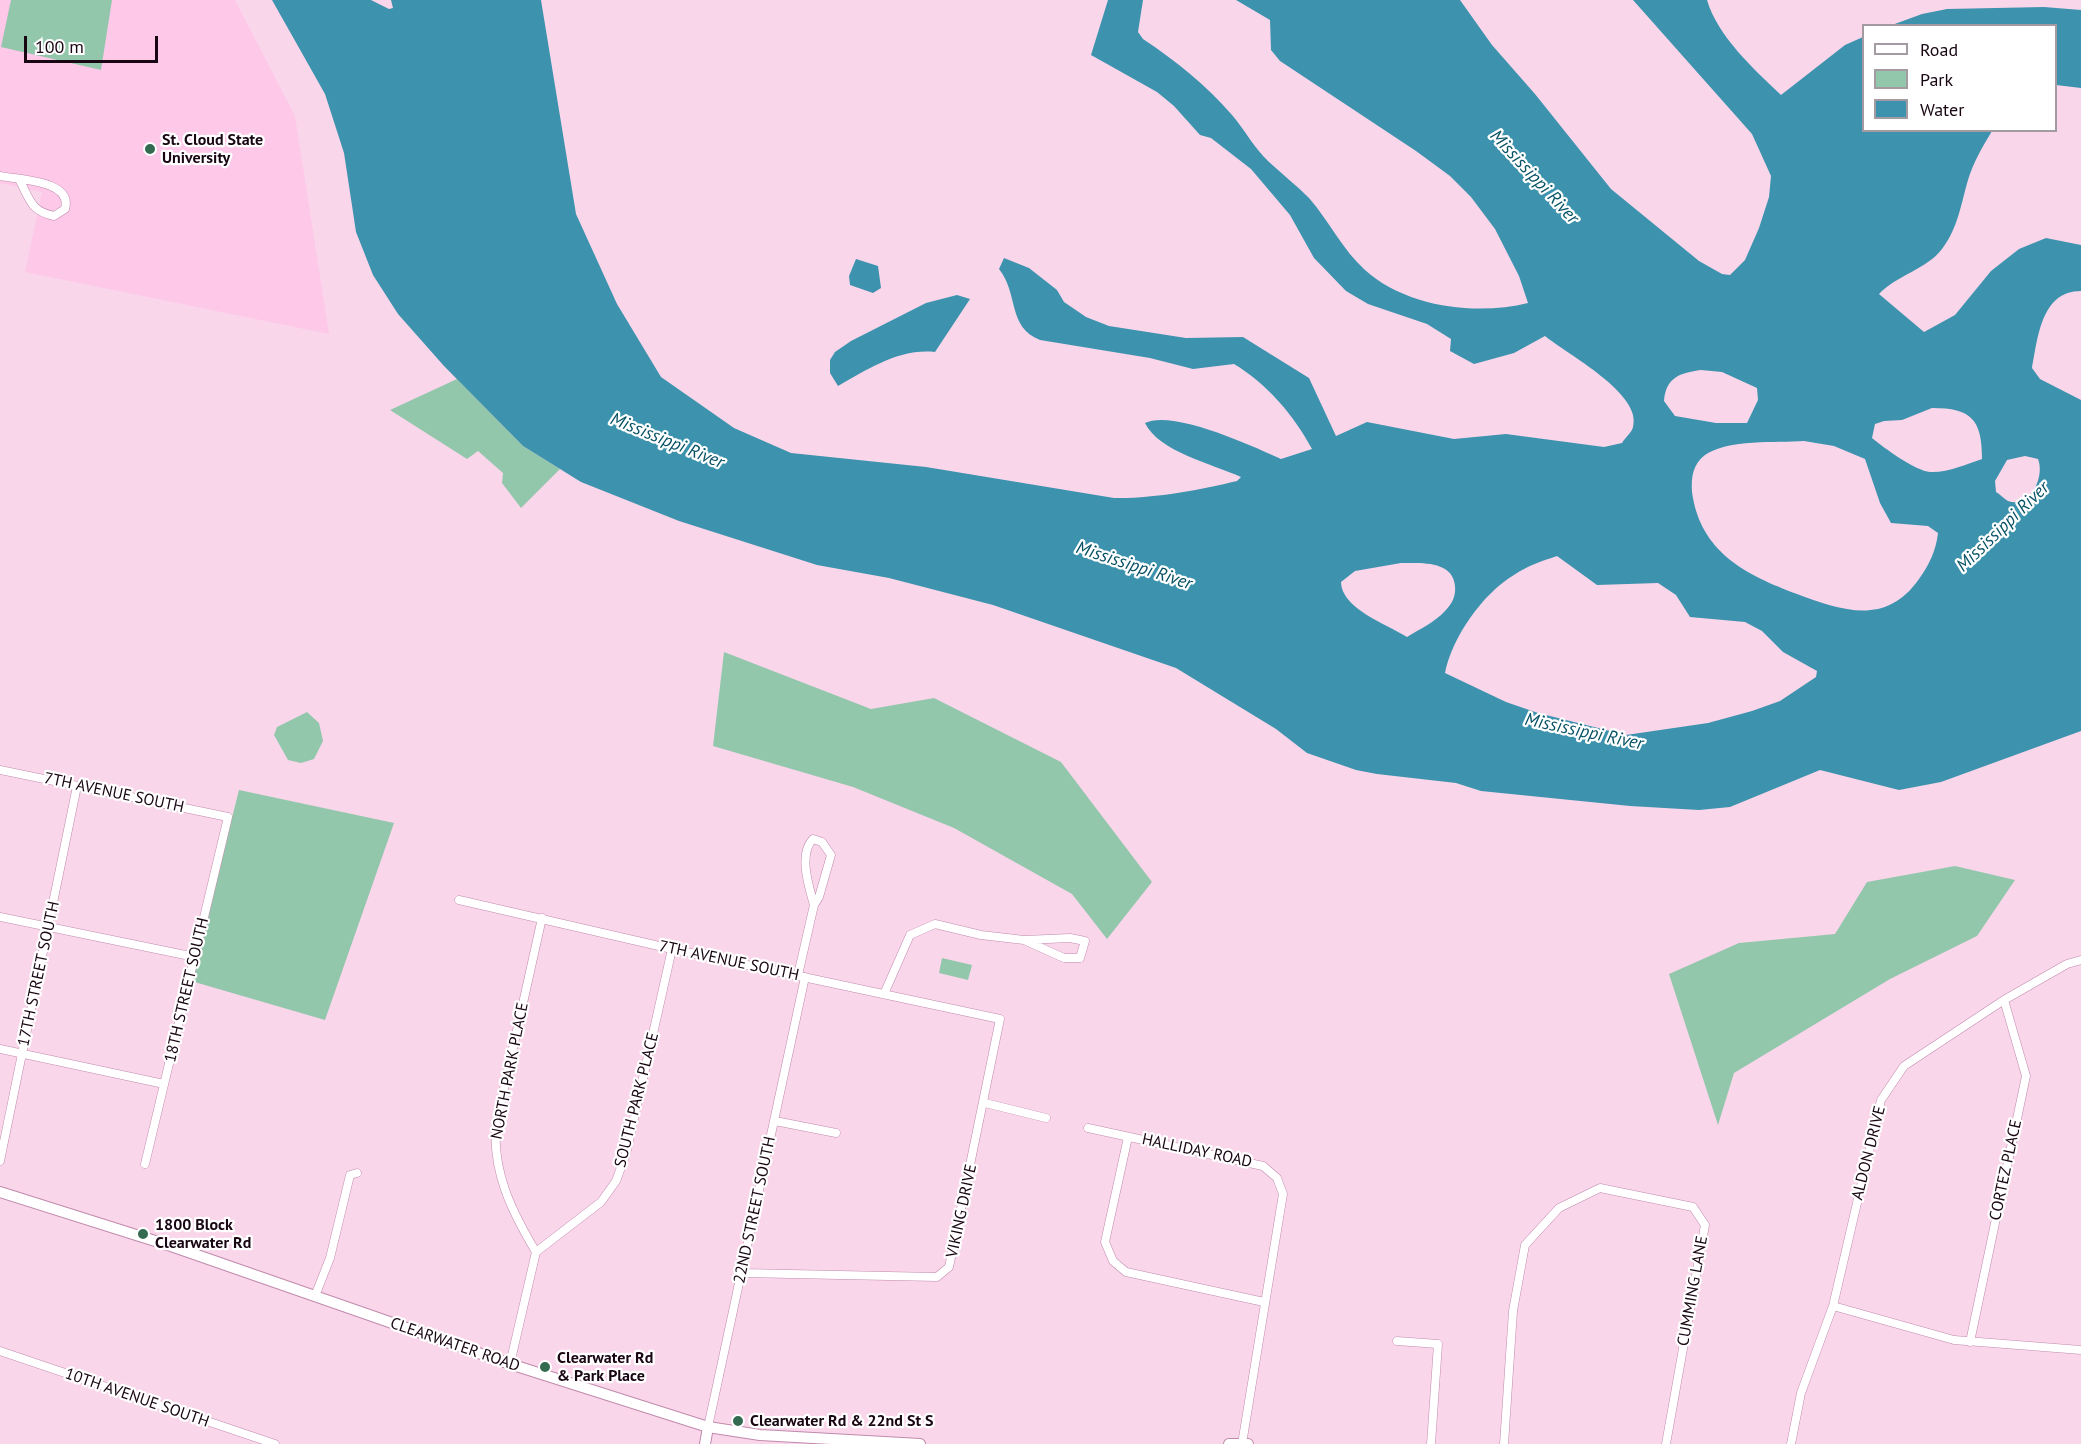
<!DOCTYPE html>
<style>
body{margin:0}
#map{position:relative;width:2081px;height:1444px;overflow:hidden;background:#fad6eb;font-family:"PT Sans",sans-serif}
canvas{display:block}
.legend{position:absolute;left:1862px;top:24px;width:195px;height:108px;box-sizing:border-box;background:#fff;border:2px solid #a39ba1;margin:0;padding:8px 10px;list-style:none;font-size:18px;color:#190613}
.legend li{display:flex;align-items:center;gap:12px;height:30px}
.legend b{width:30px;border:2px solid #a39ba1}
.scale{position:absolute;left:24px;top:36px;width:134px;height:27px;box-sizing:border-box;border:3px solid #190613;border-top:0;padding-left:8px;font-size:18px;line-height:21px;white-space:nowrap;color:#190613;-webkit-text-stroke:4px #fff;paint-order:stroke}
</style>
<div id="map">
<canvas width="2081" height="1444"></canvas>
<ul class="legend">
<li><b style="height:8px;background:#fff"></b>Road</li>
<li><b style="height:16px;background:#93c7ac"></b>Park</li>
<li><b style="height:16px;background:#3d93ad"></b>Water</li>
</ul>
<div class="scale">100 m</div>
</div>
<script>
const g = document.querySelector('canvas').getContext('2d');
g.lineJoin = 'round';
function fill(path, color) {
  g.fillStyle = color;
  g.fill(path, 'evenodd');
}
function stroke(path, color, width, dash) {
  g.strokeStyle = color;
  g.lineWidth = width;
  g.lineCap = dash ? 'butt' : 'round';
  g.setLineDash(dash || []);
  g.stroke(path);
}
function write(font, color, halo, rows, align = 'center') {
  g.font = font + ' "PT Sans",sans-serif';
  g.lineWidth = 4.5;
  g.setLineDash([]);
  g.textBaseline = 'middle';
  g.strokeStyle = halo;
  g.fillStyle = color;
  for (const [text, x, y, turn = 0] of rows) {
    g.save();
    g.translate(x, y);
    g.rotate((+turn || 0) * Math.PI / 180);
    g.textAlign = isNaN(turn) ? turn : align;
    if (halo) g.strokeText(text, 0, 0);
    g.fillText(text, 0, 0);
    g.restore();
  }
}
const built = new Path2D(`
 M0 0H235L295 116 329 334 25 272 42 192 0 183Z`);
const green = new Path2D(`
 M11 0H112L101 70 1 47Z
 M457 379 523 446 560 469 521 508 502 483 503 473 478 451 467 459 390 410Z
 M724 652 871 709 934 698 1061 762 1152 882 1107 939 1072 894 954 828 853 787 713 746Z
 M307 712 319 723 323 741 314 759 301 763 288 760 274 735 277 727Z
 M239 790 394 823 325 1020 191 981Z
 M1955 866 2015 880 1977 936 1890 979 1734 1073 1718 1125 1669 974 1739 943 1835 934 1867 882Z
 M942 958 972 965 968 980 939 973Z`);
const water = new Path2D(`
 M272 0H371L389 9 393 8 391 0H541L576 214 617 304 661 377 734 428 791 453 926 467 1114 498C1151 499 1200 490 1237 481L1241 477C1213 464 1159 452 1145 423 1172 409 1253 446 1281 459L1312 449C1293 414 1267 384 1234 364L1193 369 1150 358 1040 340C1007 327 1019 294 999 269L1004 258 1029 268 1057 290 1064 302 1086 317 1109 326 1186 338 1243 337 1309 378 1336 436 1367 422 1454 439 1506 434 1604 447 1622 443C1625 438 1632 432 1633 427 1643 394 1567 354 1545 336L1514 353 1474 364 1450 351 1451 339 1427 324 1368 304 1346 291 1314 258 1290 215 1251 169 1211 138 1200 135 1174 106 1157 92 1091 55 1108 0H1143L1138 32 1143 39C1176 61 1206 85 1232 115 1245 130 1254 148 1269 162 1282 174 1296 185 1309 198 1329 221 1342 249 1365 270 1406 307 1476 316 1528 303L1519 276 1495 229 1471 197 1450 176 1416 151 1280 61 1271 50 1270 20 1236 0H1460L1492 45 1535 94 1611 189 1699 261 1722 274 1730 275 1745 260 1759 228 1769 197 1771 176 1752 134 1633 0H1707C1718 37 1754 69 1781 95L1845 45 1863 37 1864 130 1992 131C1983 146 1973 163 1968 180 1961 204 1958 228 1942 249 1927 269 1897 275 1879 294L1924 332 1955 315 1991 271 2019 249 2046 238 2081 245V291C2041 291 2038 338 2032 368L2040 379 2081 400V731L1941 782 1899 790 1820 770 1730 807 1699 810 1630 806 1481 791 1456 783 1377 774 1356 770 1307 753 1276 729 1176 668 993 605 889 578 817 565 679 521 581 482 523 446 444 366 398 314 373 275 356 232 344 153 325 94ZM1701 370 1722 372 1757 388 1758 400 1747 423H1716L1675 416 1664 401C1666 377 1680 373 1701 370ZM1932 408C1972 408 1982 420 1982 459 1967 464 1947 473 1930 472 1916 471 1884 448 1872 438L1875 424 1884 421 1902 420ZM1804 441 1834 446 1865 459 1880 503 1891 523 1928 526 1938 533C1936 551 1929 565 1919 579 1886 626 1843 611 1797 594 1746 575 1700 552 1692 492 1691 477 1693 464 1705 455 1728 439 1776 443 1804 441ZM2025 456 2038 459C2045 476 2031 509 2008 501 2004 499 2000 494 1996 492L1995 481 2007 460ZM1557 556 1597 585 1658 583 1676 595 1690 617 1745 622 1762 631 1783 652 1817 671 1816 677 1780 701 1752 711 1708 723 1626 735 1538 713 1506 702 1445 673C1452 638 1482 594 1514 575 1527 566 1542 561 1557 556ZM1401 563C1420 563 1453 560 1455 586 1456 596 1452 604 1445 611 1435 622 1420 629 1407 637 1386 624 1341 608 1341 582L1355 571Z
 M2044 7 2081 10V88L2056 85V26L1892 25 1922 14 1947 9Z
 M856 259 878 266 881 288 873 293 850 285 849 276Z
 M957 295 970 299 935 352C900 348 868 369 838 386L830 373V360L835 352 851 341 926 303Z`);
const street = new Path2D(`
 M0 176C19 180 73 180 65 209L54 216C30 211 30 199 19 179
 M0 770 228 817 145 1164
 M459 900 672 949 1000 1019 949 1267 937 1277 742 1273
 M0 917 195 957
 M798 975 814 905 819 897 831 855 822 842 813 839C798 854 809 887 814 905
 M884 994 910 935 935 924 981 935 1024 940 1064 958H1080L1085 941 1070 938 1024 940
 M0 1049 164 1084
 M985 1103 1046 1118
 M775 1121 836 1133
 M1088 1128 1263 1166 1277 1178 1283 1194 1242 1444
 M1128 1137 1105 1242 1113 1261 1126 1272 1264 1302
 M0 1161 77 786
 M536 1252C512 1212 492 1172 496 1124L542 918
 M536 1252 601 1202 616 1181 626 1154 672 949
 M315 1296 330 1258 350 1175 357 1173
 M1833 1306 1954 1340 2081 1350
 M1397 1341 1438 1344 1431 1444
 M1970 1342 2026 1076 2004 1000
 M0 1351 275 1444
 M510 1364 536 1252
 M708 1427 805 977
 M1504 1444 1513 1311 1525 1245 1559 1208 1600 1188 1693 1207 1705 1225 1666 1444
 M1791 1444 1801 1393 1833 1306 1881 1100 1904 1066 2004 1000 2067 964 2081 960`);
const secondary = new Path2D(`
 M0 1192 171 1246 510 1364 708 1427 760 1435 920 1444
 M705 1444 708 1427
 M1229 1444H1248`);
const markers = [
 [150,149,6,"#346a50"],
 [143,1234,6,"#346a50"],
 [545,1367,6,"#346a50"],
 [738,1421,6,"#346a50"]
];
const poiNames = [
 ["St. Cloud State",162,140],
 ["University",162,158],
 ["1800 Block",155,1225],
 ["Clearwater Rd",155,1243],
 ["Clearwater Rd",557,1358],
 ["& Park Place",557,1376],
 ["Clearwater Rd & 22nd St S",750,1421]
];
const streetNames = [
 ["7TH AVENUE SOUTH",114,793,12],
 ["7TH AVENUE SOUTH",729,961,12],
 ["17TH STREET SOUTH",39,974,-78],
 ["18TH STREET SOUTH",187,990,-77],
 ["NORTH PARK PLACE",510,1071,-79],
 ["SOUTH PARK PLACE",637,1100,-76],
 ["HALLIDAY ROAD",1197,1151,12],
 ["ALDON DRIVE",1869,1153,-76],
 ["CORTEZ PLACE",2006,1170,-78],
 ["22ND STREET SOUTH",755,1210,-78],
 ["VIKING DRIVE",962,1211,-78],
 ["CUMMING LANE",1693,1291,-80],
 ["CLEARWATER ROAD",455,1345,19],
 ["10TH AVENUE SOUTH",137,1398,19]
];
const waterNames = [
 ["Mississippi River",1534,177,47],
 ["Mississippi River",667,441,22],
 ["Mississippi River",2003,527,-44],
 ["Mississippi River",1134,566,18],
 ["Mississippi River",1584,732,12]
];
fill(built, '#fec8e9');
fill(green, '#93c7ac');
fill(water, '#3d93ad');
stroke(street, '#c18aac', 9);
stroke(secondary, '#c18aac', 12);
stroke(street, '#fff', 8);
stroke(secondary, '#fff', 10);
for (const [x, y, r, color] of markers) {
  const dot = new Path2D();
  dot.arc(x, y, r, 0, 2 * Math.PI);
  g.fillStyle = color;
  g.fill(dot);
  stroke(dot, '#fff', 2);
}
write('bold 16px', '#190613', '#fff', poiNames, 'left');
write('16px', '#190613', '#fff', streetNames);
write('italic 18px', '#075265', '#fff', waterNames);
</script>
